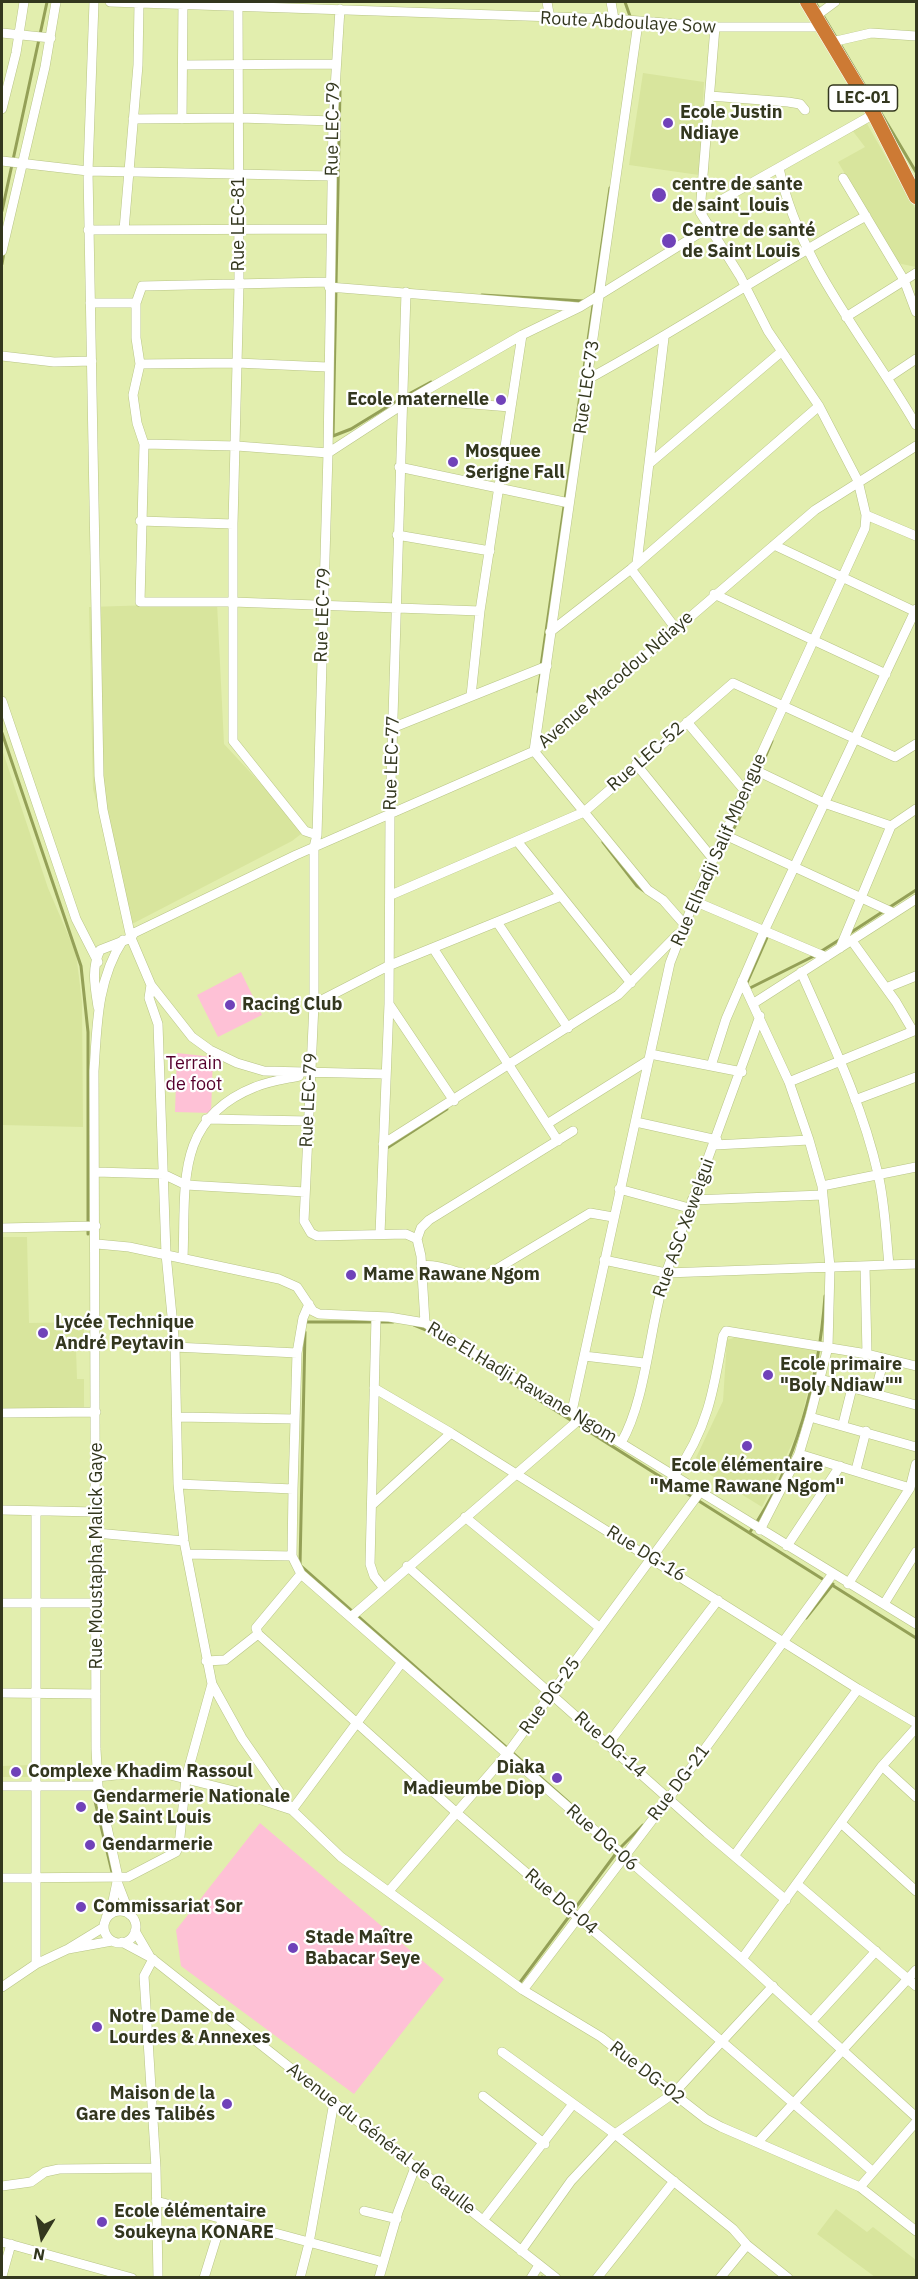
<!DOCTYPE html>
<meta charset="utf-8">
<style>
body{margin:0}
#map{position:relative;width:918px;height:2279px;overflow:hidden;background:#e2eeae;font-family:"IBM Plex Sans",sans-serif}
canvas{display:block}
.frame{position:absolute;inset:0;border:3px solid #33371e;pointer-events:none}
.north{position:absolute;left:12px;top:2207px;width:60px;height:60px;-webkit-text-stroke:4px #fff;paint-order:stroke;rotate:190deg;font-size:16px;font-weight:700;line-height:24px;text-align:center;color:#33371e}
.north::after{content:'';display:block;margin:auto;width:21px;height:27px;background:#33371e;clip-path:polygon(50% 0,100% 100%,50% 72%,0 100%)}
</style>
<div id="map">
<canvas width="918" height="2279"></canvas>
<div class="frame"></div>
<div class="north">N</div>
</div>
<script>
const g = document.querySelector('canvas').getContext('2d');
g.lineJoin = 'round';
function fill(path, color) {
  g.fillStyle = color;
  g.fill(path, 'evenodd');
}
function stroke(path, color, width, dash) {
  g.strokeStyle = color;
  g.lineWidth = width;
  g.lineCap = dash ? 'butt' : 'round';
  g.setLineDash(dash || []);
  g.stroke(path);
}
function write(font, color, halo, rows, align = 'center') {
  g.font = font + ' "IBM Plex Sans",sans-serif';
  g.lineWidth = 4.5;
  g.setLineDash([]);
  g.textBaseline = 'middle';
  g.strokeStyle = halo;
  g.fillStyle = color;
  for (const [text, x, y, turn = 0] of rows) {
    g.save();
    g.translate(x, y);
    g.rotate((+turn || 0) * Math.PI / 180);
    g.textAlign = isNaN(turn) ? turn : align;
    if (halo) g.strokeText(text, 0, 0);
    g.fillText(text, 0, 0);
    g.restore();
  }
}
const built = new Path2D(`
 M643 73 704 82 699 175 629 165Z
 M866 122 916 210V267L897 263 838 162 865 147 852 130Z
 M217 603 224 744 305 831 292 841 130 925 93 789 89 607Z
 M2 749 48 888 76 953 82 1002 83 1127 2 1125Z
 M2 1237H27L29 1323 84 1322V1343L76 1349 77 1379H84V1408L2 1409Z
 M737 1337 817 1350 799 1429 762 1507 693 1464 723 1401 727 1340Z
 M29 1765 31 1777H2V1766Z
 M836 2209 867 2232 873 2227 916 2260V2277H875L817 2234Z`);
const green = new Path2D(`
 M241 972 262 1015 218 1037 197 995Z
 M177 1053 213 1057 211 1113 175 1112Z
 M260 1823 444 1979 354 2094 181 1966 176 1930Z`);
const stream = new Path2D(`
 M625 2 631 19
 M815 2 916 172
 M2 211 47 2
 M2 264 4 252
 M336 284 340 91
 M336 288 333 436 351 429 400 399
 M482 295 583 301
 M405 396 431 382
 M541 666 610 188
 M538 692 541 672
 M2 733 81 966 88 1032V1234
 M603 842 637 886 644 891
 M724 846 740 817 772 741
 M850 933 916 890
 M820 952 839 940
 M746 985 769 933
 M748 989 814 956
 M387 1148 447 1109
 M305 1322H393
 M414 1325 431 1332 916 1638
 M305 1332 300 1565 581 1813
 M750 1532C797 1465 819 1377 825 1296
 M806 1618 833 1584
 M94 1797 112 1872
 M518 1985 620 1848 643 1825
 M541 2278 542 2277`);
const minor = new Path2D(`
 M94 2 88 171 99 776 103 810 131 938 151 985 149 998 158 1024 166 1254 175 1347 178 1484 184 1541 212 1684 242 1738 292 1810 341 1857 523 1990 601 2037 706 2119 721 2127 860 2187 916 2231
 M110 2 614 19 715 27H822
 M238 2 239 284 233 524V741L305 831 317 835
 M547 2 550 19
 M611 2 614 19
 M340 9 333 121 328 453 317 835 314 847V1004L304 1221 311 1233 317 1236 406 1234 417 1239
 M816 16 835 2
 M638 23C603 265 570 508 534 751L648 890 663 900 684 924
 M2 33 51 38
 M832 42 871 33 916 36
 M183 65 335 64
 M710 96 788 102 800 104 805 110
 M2 109 16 53 24 2
 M133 119 240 118 333 121
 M182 119 183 2
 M2 161 88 171 332 176
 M779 168C799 265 868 341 916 425
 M843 178 904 280 916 312
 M700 212 874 114
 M88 230 331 229
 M124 230 138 65 139 3
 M2 251 45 67 56 2
 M329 282 142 286 136 303V338L140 364 133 395 137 423 144 444 140 602H233L480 611
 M329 287 578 307
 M90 303H136
 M846 317 916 273
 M2 356 54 362 92 361
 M140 364 237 363 327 367
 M889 377 916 359
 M590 378C684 327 772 267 866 216
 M411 399 510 407
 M144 444 237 446 328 453 411 399 522 335 580 307 711 226
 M650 463 781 352
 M399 467 569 503
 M866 515 916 536
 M140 521 233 524
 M397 535 490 551
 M774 545 916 612
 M637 563 664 338
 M631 569 676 629
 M714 594 886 674
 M550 632 631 569 819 406
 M471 696 480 611 522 335
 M2 701 76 919 98 962
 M687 722 745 791
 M392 728 547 666
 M636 764 713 859
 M755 770 824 803 891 826
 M725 835 894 913
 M517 841 631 983
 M391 895 584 812 733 683 895 757 916 744
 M694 901 826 957
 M497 922 568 1028
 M852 941 896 1002 913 1031
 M433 948 558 1141
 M840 948 891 826 916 809
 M801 972C830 1038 862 1103 878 1174 885 1203 886 1235 889 1265
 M742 981 789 1082 809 1140 822 1186 830 1267 828 1347 810 1417 799 1454 760 1530
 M151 985 192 1037 210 1050 237 1063 264 1071 385 1074
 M886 988 916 976
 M754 1003 916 899
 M314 1004 388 966 561 896
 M389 1004 454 1101
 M98 1007C95 987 91 969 100 950L131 938 134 933 296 855 534 751 815 510 916 446
 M650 1054 742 1072
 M711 1066 726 1019 765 929 916 609
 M789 1082 916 1030
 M855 1100 916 1077
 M206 1119 309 1121
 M636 1122 717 1140
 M547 1124 649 1060
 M383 1144 618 995 678 934
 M715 1145 809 1140
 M96 1172 163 1174 186 1185 305 1192
 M822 1186 916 1167
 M619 1189 689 1208
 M692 1200 823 1195
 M2 1228 96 1226
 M380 1234 389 1004 390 815 406 292
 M417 1239 421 1228 429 1220 573 1131
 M417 1239 421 1256 425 1323
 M97 1244 129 1247 279 1279 297 1287 313 1311 319 1314 389 1317 425 1323 916 1624
 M183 1258C186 1186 174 1119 255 1087 269 1081 285 1079 299 1076
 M604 1260 666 1273 916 1264
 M421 1266C444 1263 463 1278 485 1276L590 1213 613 1217
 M865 1266 867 1354
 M309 1304 303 1318 297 1353 293 1489 292 1556 301 1574 742 1959 916 2117
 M376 1317 370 1564 374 1576 383 1587
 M175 1347 297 1353
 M584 1356 644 1363
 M820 1379 916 1405
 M374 1388 451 1433 858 1689 916 1723
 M875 1394 884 1358
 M572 1411 670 963 694 901 865 528 866 515 858 481 819 406 768 331 740 276 700 212 715 27
 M2 1413 96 1412
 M177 1417 295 1419
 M810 1417 916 1447
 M843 1424 852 1388
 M621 1443C647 1398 649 1326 666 1273L760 1016
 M799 1454 910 1488
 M856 1470 866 1431
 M674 1476C707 1431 714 1390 723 1336L726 1331 867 1354 916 1366
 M178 1484 293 1489
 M372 1505 451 1433
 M2 1510 97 1512
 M36 1511V1964
 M465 1517 600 1628
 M96 1533 184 1541
 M787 1546 840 1466
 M187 1554 292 1556
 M407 1566 707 1833 786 1900
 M301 1574 256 1628 258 1634 458 1814 872 2171
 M848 1584 910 1488 916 1464
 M2 1603H96
 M884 1604 916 1552
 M351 1617 581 1418
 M206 1661 225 1660 258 1634
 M2 1693 96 1694
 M608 1744 718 1600
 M882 1766 916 1797
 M97 1777 154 1771 234 1791 292 1810 402 1662
 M2 1786H98
 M842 1824 916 1891
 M734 1856 858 1689
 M2 1878 128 1877 176 1852 179 1846 186 1778 212 1684
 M118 1884 130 1915
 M797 1884 916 1986
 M389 1891 507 1754 700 1492
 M104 1927a16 16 0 1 1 32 0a16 16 0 1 1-32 0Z
 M106 1918 113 1901 118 1877 98 1786 96 1749 94 1071C97 1025 97 980 123 940
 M135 1931 149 1955
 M122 1942 150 1957 556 2278
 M68 1949 112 1941
 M153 1959 144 1976 156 2168 158 2278
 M742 1959 882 1766 916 1728
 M2 1987 36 1964 68 1949 104 1927
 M523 1990 669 1798 832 1575
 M812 2021 876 1951
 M502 2052 615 2134 733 2229 747 2245 788 2278
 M483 2096 545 2144
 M758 2142 916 1970
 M2 2186 31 2182 45 2172 59 2169 156 2168
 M860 2187 916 2122
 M156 2201 383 2262
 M364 2211 397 2219
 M484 2219 573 2104
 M2 2242 132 2278
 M521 2251 571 2181 615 2134 674 2093 773 1986
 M2 2276 11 2244
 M204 2278 222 2220
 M300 2278 309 2243 334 2102
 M379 2278 398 2212 416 2165
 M531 2278 539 2265
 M597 2278 674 2181
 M720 2278 747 2245`);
const highway = new Path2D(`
 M807 2 874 114 916 197`);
const markers = [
 [668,123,6,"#7042b9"],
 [659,195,8,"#7042b9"],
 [669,241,8,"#7042b9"],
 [501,400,6,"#7042b9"],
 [453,462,6,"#7042b9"],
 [230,1005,6,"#7042b9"],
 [351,1275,6,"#7042b9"],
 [43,1333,6,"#7042b9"],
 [768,1375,6,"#7042b9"],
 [747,1446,6,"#7042b9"],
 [16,1772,6,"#7042b9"],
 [557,1778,6,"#7042b9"],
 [81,1807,6,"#7042b9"],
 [90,1845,6,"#7042b9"],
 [81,1907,6,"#7042b9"],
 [293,1948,6,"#7042b9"],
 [97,2027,6,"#7042b9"],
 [227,2104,6,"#7042b9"],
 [102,2222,6,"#7042b9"]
];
const shields = [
 [863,98,69]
];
const shieldNames = [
 ["LEC-01",863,98]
];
const streetNames = [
 ["Route Abdoulaye Sow",628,23,3],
 ["Rue LEC-79",333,129,-89],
 ["Rue LEC-81",239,224,-90],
 ["Rue LEC-73",587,387,-82],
 ["Rue LEC-79",323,615,-88],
 ["Avenue Macodou Ndiaye",616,680,-41],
 ["Rue LEC-52",646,757,-41],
 ["Rue LEC-77",392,763,-88],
 ["Rue Elhadji Salif Mbengue",719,850,-66],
 ["Rue LEC-79",309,1100,-87],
 ["Rue ASC Xewelgui",684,1228,-70],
 ["Rue El Hadji Rawane Ngom",522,1383,31],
 ["Rue DG-16",646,1554,32],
 ["Rue Moustapha Malick Gaye",97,1556,-90],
 ["Rue DG-25",550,1696,-54],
 ["Rue DG-14",610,1745,42],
 ["Rue DG-21",679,1783,-53],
 ["Rue DG-06",602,1838,42],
 ["Rue DG-04",561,1902,41],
 ["Rue DG-02",647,2073,38],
 ["Avenue du Général de Gaulle",381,2139,38]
];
const poiNames = [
 ["Ecole Justin",680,113],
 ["Ndiaye",680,134],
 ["centre de sante",672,185],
 ["de saint_louis",672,206],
 ["Centre de santé",682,231],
 ["de Saint Louis",682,252],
 ["Ecole maternelle",489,400,"right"],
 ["Mosquee",465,452],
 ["Serigne Fall",465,473],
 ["Racing Club",242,1005],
 ["Mame Rawane Ngom",363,1275],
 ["Lycée Technique",55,1323],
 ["André Peytavin",55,1344],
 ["Ecole primaire",780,1365],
 ["\"Boly Ndiaw\"\"",780,1386],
 ["Ecole élémentaire",747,1466,"center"],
 ["\"Mame Rawane Ngom\"",747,1487,"center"],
 ["Diaka",545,1768,"right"],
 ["Madieumbe Diop",545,1789,"right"],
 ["Complexe Khadim Rassoul",28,1772],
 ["Gendarmerie Nationale",93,1797],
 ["de Saint Louis",93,1818],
 ["Gendarmerie",102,1845],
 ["Commissariat Sor",93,1907],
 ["Stade Maître",305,1938],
 ["Babacar Seye",305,1959],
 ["Notre Dame de",109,2017],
 ["Lourdes & Annexes",109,2038],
 ["Maison de la",215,2094,"right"],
 ["Gare des Talibés",215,2115,"right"],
 ["Ecole élémentaire",114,2212],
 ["Soukeyna KONARE",114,2233]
];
const parkNames = [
 ["Terrain",194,1064],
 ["de foot",194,1085]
];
fill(built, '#d8e59d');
fill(green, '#fec1d6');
stroke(stream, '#94a057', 3);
stroke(minor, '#b8c486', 10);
stroke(highway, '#fff', 15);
stroke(minor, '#fff', 9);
stroke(highway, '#cd7a34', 14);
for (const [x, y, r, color] of markers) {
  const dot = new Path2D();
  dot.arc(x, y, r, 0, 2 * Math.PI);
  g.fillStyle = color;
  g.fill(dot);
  stroke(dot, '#fff', 2);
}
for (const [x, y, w] of shields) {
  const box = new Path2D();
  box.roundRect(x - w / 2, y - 13, w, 26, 4.5);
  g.fillStyle = '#fff';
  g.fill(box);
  stroke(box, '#33371e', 1.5);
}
write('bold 16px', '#33371e', null, shieldNames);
write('18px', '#33371e', '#fff', streetNames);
write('bold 18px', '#33371e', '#fff', poiNames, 'left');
write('18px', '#55002c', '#fff', parkNames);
</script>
